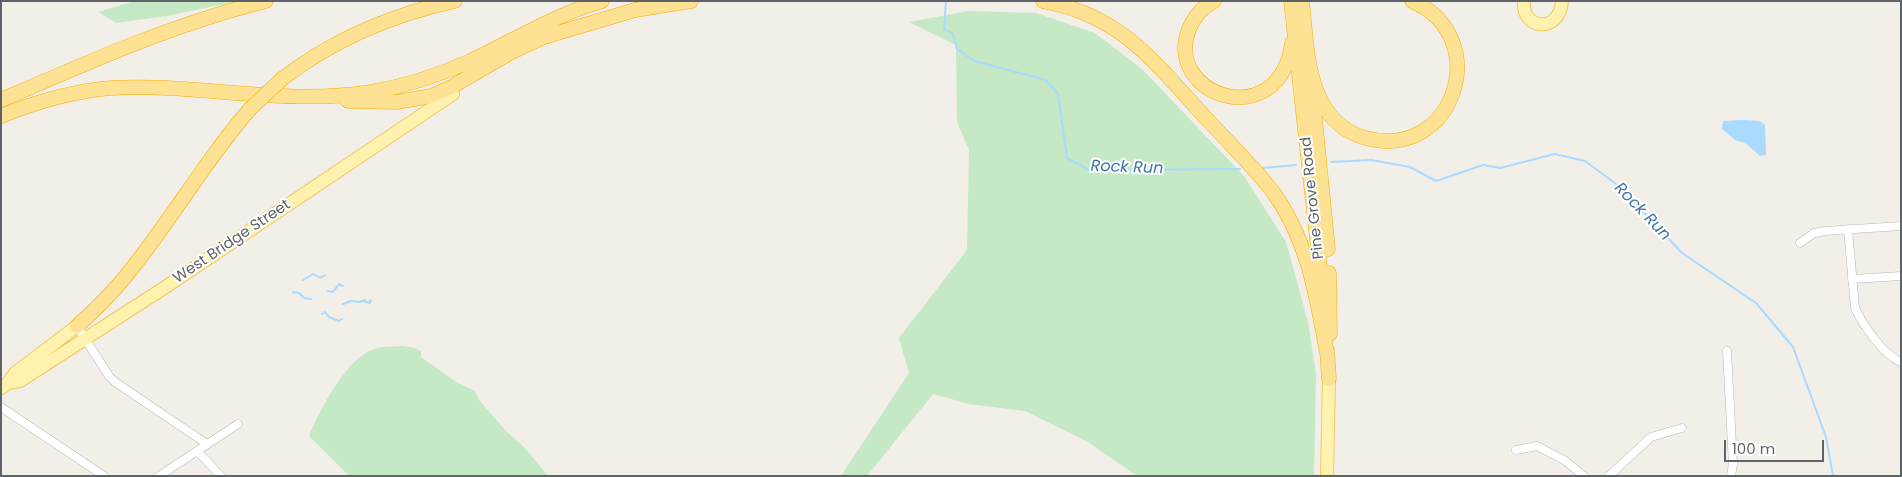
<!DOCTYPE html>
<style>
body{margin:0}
#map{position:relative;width:1902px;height:477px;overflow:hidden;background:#f1efe8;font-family:Poppins,sans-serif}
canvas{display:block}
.frame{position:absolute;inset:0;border:2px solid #5f6368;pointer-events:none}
.scale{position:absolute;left:1724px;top:440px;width:100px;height:22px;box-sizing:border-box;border:2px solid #5f6368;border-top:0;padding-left:6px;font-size:15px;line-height:18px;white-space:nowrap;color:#5f6368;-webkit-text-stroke:4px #fff;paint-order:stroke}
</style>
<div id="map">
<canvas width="1902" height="477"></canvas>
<div class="frame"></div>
<div class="scale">100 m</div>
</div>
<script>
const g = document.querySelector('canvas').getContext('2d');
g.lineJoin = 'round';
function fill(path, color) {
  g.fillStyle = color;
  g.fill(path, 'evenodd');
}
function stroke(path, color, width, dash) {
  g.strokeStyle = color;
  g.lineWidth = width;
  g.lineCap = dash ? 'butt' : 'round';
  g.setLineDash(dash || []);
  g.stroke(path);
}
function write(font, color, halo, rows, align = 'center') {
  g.font = font + ' Poppins,sans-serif';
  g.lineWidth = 4;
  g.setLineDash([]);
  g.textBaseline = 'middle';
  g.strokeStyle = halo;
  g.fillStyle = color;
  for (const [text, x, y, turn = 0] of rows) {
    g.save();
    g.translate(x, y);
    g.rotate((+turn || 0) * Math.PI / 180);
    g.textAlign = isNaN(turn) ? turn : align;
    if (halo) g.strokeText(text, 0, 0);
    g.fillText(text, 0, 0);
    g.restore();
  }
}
const green = new Path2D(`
 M135 1H239L167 16 116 23 98 12Z
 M968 11 1036 13 1095 33 1143 70 1244 176 1286 242 1308 322 1316 374 1314 476H1137L1088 442 1025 411 969 404 933 394 867 476H841L909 373 899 338 967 250 969 150 957 122 956 45 909 22Z
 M401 346 411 347 421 351V357L456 382 475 391 479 400 506 431 523 446 548 476H349L309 436C320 410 346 358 374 349 382 346 392 347 401 346Z`);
const water = new Path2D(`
 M1742 120 1760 121 1765 125 1766 155 1760 156 1745 143 1735 140 1722 129 1723 121Z`);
const stream = new Path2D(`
 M946 1 944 29 953 34 957 49 974 61 1046 80 1058 94 1067 158 1089 170 1240 169
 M1331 162 1371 160 1410 167 1436 181 1483 165 1500 168 1555 154 1585 161 1619 186 1682 253 1756 303 1793 347 1826 437 1833 476
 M1263 168 1296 165
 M303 280 313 274 320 278 325 275
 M328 291 333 292 339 284 343 286
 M293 292 299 293 304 298 311 299
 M363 301 370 303 371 301 370 300
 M343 304 351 301 360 302 365 300
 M322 314 325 312 329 317 339 321 342 319`);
const minor = new Path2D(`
 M1848 229 1855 308C1863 325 1883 355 1901 362
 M1800 243 1814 233 1824 231 1901 226
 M1852 279 1901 276
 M77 326 109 376 115 382 207 444
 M1727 351 1733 464 1731 476
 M1 407 104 476
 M1516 450 1537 446 1564 460 1584 476
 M197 451 221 476
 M159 476 238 424
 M1609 476 1651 437 1682 428`);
const primary = new Path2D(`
 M1524 1C1521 30 1560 34 1562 1
 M8 383 15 373 77 326
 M1 388 8 383 20 381 167 286 453 94
 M1327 476 1329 379`);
const motorway = new Path2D(`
 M1043 1C1121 15 1153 61 1204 116 1227 141 1252 165 1273 192 1309 242 1317 299 1328 359
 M1214 1C1202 7 1194 17 1189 29 1163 96 1279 135 1292 43
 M1291 1 1322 286
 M1302 1C1306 35 1306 71 1321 101 1331 120 1346 133 1366 138 1454 162 1495 37 1412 1
 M282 79C334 39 391 15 455 1
 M1312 89 1328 249
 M1 100C88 62 174 24 266 1
 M348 101 397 102 431 96 453 86 510 53 544 37 635 10 691 1
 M1 116C36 102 73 91 111 88 197 83 285 106 371 92 405 86 437 76 468 62 513 41 554 15 602 1
 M1329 273 1330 334
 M77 326C92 313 107 298 120 283 167 228 202 164 250 109
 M1327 350 1329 379`);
const motorwayBridge = new Path2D(`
 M250 109 282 79`);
const streetNames = [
 ["Pine Grove Road",1313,198,-96],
 ["West Bridge Street",232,242,-34]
];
const waterNames = [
 ["Rock Run",1127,168,2],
 ["Rock Run",1642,212,46]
];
fill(green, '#c5e8c5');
fill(water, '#aadaff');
stroke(stream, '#aadaff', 2);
stroke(minor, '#b5b8bc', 9);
stroke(primary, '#f2c960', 14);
stroke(motorway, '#f9ab00', 15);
stroke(minor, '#fff', 8);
stroke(primary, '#fff2af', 12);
stroke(motorway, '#fde293', 14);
stroke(motorwayBridge, '#f9ab00', 15, []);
stroke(motorwayBridge, '#fde293', 14);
write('15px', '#5f6368', '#fff', streetNames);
write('italic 16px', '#4174aa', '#fff', waterNames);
</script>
